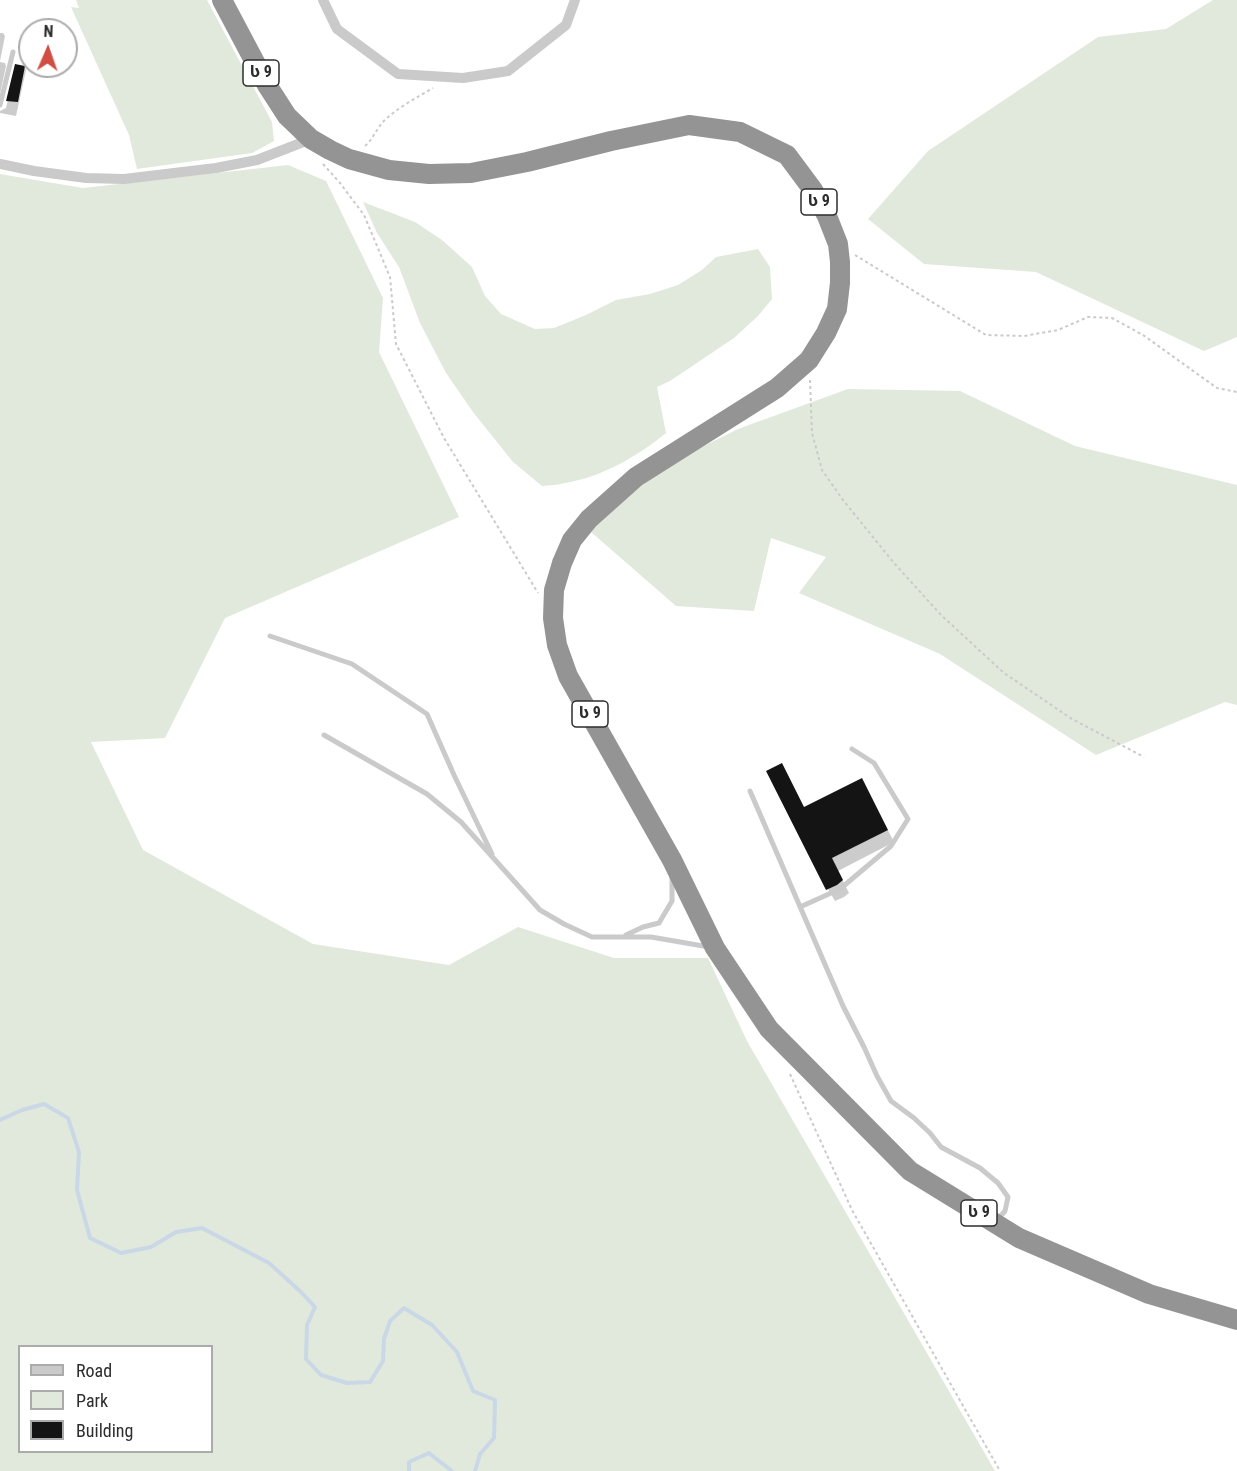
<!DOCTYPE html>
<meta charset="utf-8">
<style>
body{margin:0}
#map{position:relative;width:1237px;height:1471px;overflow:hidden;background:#fff;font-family:"Roboto Condensed",sans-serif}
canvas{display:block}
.legend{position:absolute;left:18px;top:1345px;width:195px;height:108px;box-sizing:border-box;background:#fff;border:2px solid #ababab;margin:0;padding:8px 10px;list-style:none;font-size:18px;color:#2d2d2d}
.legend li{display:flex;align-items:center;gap:12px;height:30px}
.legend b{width:30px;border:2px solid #ababab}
.north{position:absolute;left:18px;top:18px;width:60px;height:60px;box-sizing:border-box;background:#fff;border:2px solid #ababab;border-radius:50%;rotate:2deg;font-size:16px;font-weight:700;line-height:24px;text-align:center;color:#2d2d2d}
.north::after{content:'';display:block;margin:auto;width:21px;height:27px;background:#d04e43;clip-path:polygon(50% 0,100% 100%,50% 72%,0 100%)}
</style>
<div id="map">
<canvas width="1237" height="1471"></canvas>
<ul class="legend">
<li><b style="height:8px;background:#cacaca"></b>Road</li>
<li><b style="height:16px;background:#e1e9dc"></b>Park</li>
<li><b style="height:16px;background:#141414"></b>Building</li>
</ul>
<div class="north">N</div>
</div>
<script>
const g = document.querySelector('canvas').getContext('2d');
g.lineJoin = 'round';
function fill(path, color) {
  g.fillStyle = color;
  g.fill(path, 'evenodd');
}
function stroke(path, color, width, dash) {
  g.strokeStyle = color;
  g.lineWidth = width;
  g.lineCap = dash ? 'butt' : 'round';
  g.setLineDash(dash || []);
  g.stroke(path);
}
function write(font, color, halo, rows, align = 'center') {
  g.font = font + ' "Roboto Condensed","Noto Sans Georgian",sans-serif';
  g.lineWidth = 6;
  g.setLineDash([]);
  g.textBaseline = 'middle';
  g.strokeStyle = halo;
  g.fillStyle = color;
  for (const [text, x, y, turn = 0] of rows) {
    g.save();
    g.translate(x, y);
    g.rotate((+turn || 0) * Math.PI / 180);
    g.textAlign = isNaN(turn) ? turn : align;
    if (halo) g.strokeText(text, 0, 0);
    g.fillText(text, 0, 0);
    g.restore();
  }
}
const green = new Path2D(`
 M76 0H207L272 122 274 141 252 153 137 169 129 135 71 7 79 8Z
 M1213 0H1237V337L1204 351 1036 272 924 264 868 219 928 151 1098 37 1166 29Z
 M288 165 326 181 383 298 379 352 459 517 225 618 165 738 91 742 143 850 313 944 449 965 518 927 614 958H708L747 1041 995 1471H0V174L83 188ZM20 1346H212V1452H20Z
 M363 202 415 222 442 240 472 267 485 296 501 314 535 329 554 328 586 315 616 300 650 294 678 285 702 270 716 257 758 249 770 267 772 299 758 316 734 338 670 381 657 387 666 433C638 456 602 477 565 483 558 485 550 485 542 486L513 462 473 412 446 373 420 323 399 267 377 233Z
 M848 389 960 391 1075 446 1237 485V705L1225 702 1096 755 940 654 799 593 826 557 771 538 754 611 676 606 591 532 624 486 738 429Z`);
const shadow = new Path2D(`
 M0 33H3L5 36 0 61Z
 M0 62 5 63 6 66 0 94Z
 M16 66 24 67 26 70 16 116 0 113V111L6 108Z
 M868 792 894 842 838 871 849 893 844 897 835 901 828 889 804 808Z`);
const stream = new Path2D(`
 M0 1120 22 1110 44 1104 68 1118 79 1152 77 1190 90 1238 121 1253 151 1247 176 1232 202 1228 269 1263 301 1292 315 1307 307 1325 306 1359 321 1375 347 1383 370 1382 383 1361 384 1339 390 1321 404 1308 432 1325 457 1352 473 1391 495 1400 494 1438 480 1454 475 1471
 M409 1471V1462L429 1453 452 1471`);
const building = new Path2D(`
 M15 64 25 66 18 102 6 101Z
 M782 763 804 807 862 778 888 830 832 858 843 880 837 885 826 890 766 771Z`);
const path = new Path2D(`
 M365 146C373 139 376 130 382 123 392 111 419 96 433 88
 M323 164 340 183 364 215 390 277 396 344 444 438 538 593
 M855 255 986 335 1024 336 1058 330 1088 317 1112 318 1143 335 1217 388 1237 392
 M810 380 812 433 822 470 843 500 894 563 941 615 1004 673 1072 719 1144 757
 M790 1074 852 1210 1000 1471`);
const lane = new Path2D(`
 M0 105 13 52
 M270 636 352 664 427 714 454 775 492 854
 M324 735 427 794 461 822 540 910 564 924 592 937H651L709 947
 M750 791 843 1006 864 1047 877 1076 891 1101 914 1118 930 1133 941 1147 980 1168 998 1183 1008 1197 1005 1211 998 1219
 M800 907 840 889 891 846 908 819 874 763 852 749
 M626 935 643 927 659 923 672 901V878`);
const street = new Path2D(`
 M323 0 337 29 398 74 463 78 508 71 566 25 575 0
 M0 164 34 171 86 178 124 179 216 168 257 160 311 139`);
const highway = new Path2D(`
 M222 0 267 85 287 116 311 139 330 150 349 159 389 170 429 174 471 173 527 162 611 141 689 125 740 132 787 155 813 190 827 216 838 244 840 262V283L837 309 826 333 809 360 777 388 636 477 589 519 572 540 562 563 554 590 553 618 557 645 568 676 672 860 715 948 769 1029 910 1171 1019 1238 1149 1294 1237 1320`);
const shields = [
 [261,73,36],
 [819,202,36],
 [590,714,36],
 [979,1213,36]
];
const shieldNames = [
 ["ს 9",261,73],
 ["ს 9",819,202],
 ["ს 9",590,714],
 ["ს 9",979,1213]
];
fill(green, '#e1e9dc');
fill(shadow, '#0003');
stroke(stream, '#cad7e6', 4);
fill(building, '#141414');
stroke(path, '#cacaca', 2, [3, 3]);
stroke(lane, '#cacaca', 5);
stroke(street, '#cacaca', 10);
stroke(highway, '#949494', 20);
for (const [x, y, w] of shields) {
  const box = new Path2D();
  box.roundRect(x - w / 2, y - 13, w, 26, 4.5);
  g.fillStyle = '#fff';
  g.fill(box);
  stroke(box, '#2d2d2d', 1.5);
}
write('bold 16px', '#2d2d2d', null, shieldNames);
</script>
